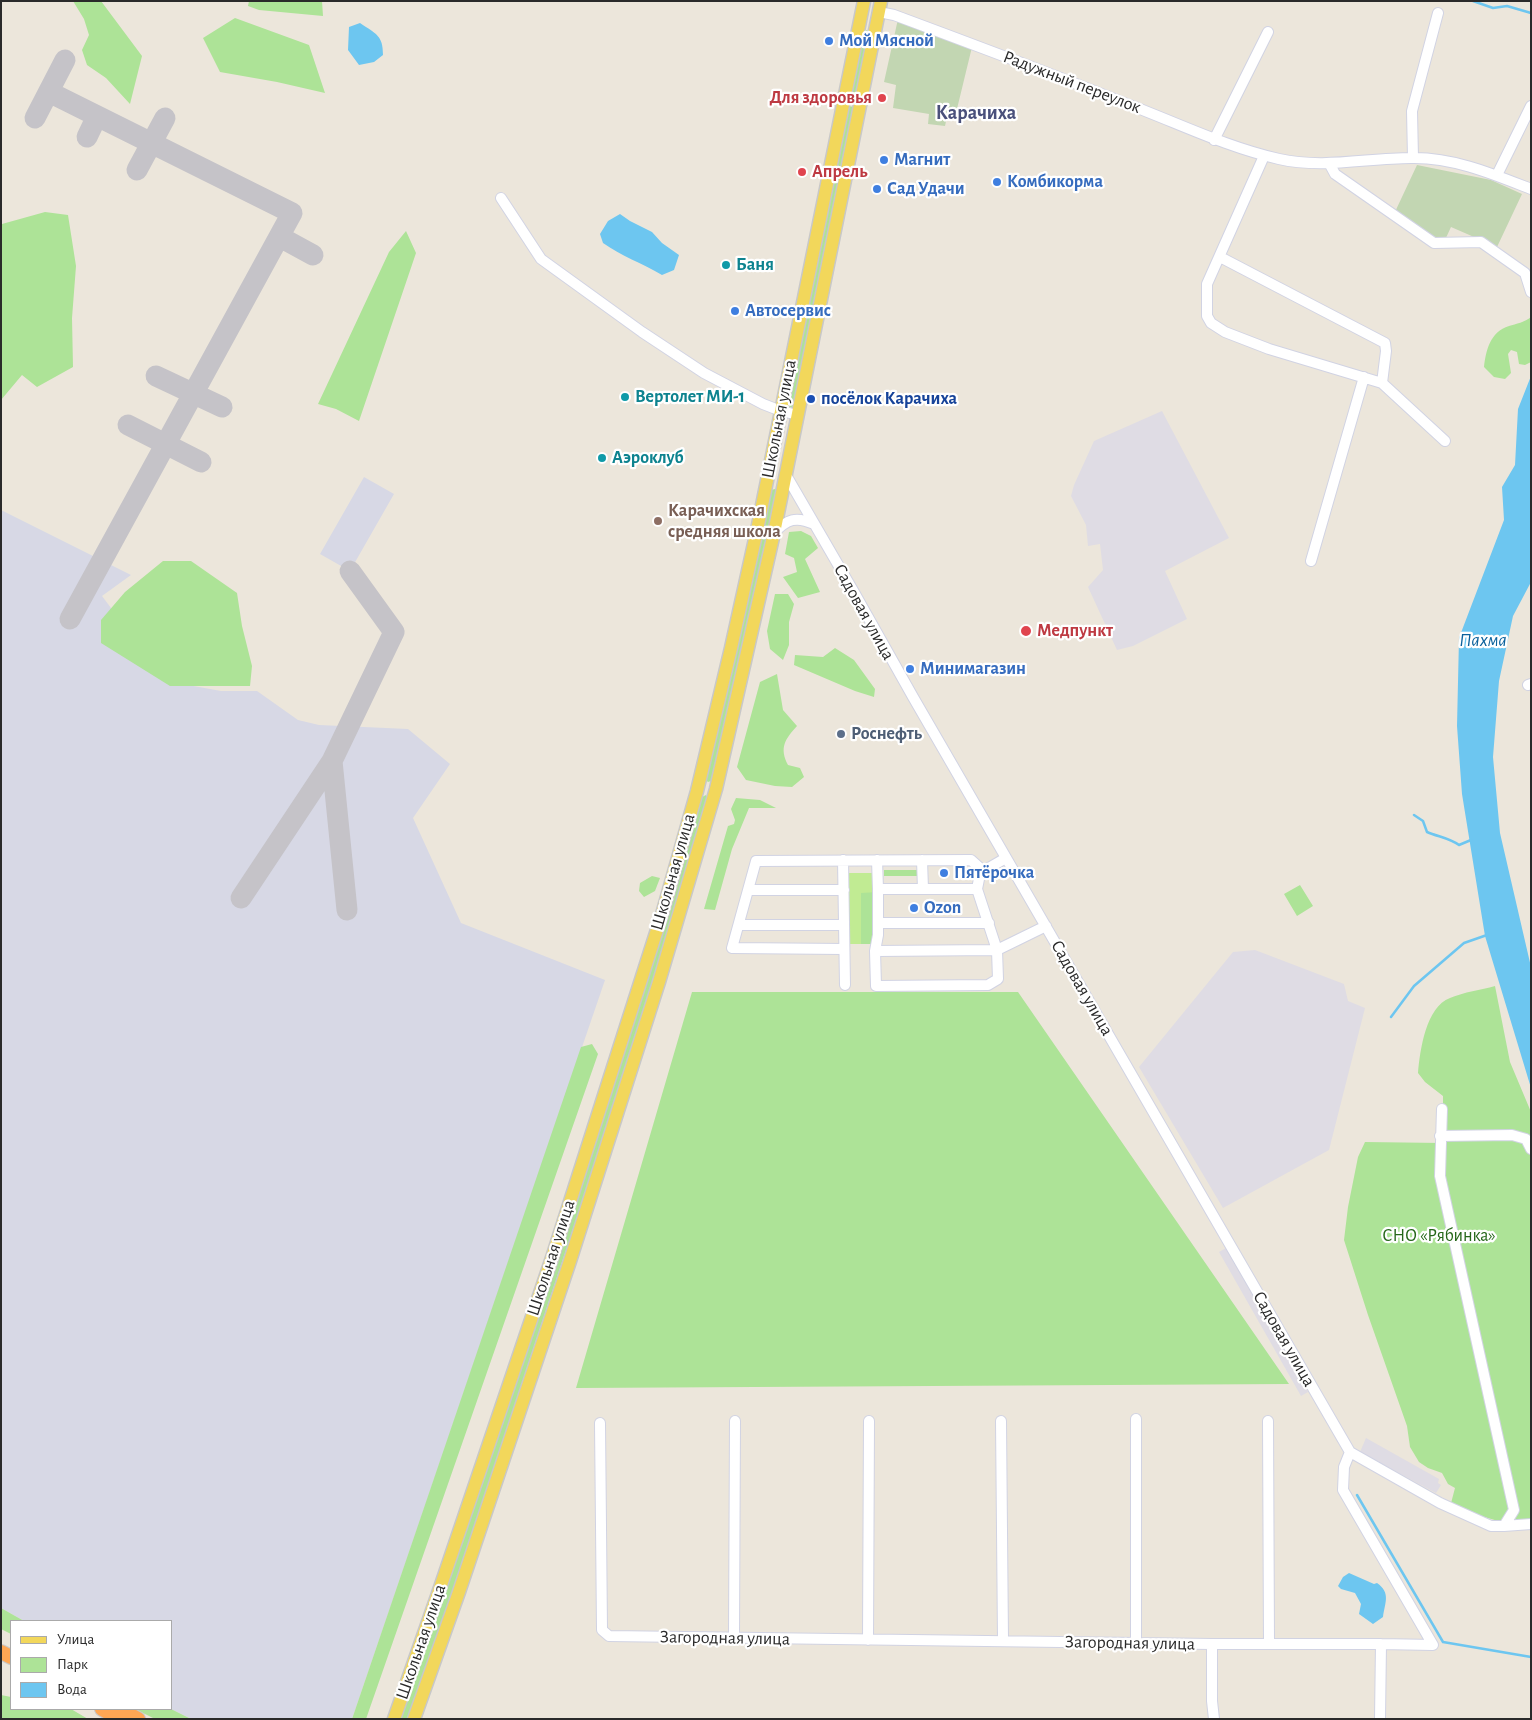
<!DOCTYPE html>
<meta charset="utf-8">
<style>
body{margin:0}
#map{position:relative;width:1532px;height:1720px;overflow:hidden;background:#ece6db;font-family:"Alegreya Sans",sans-serif}
canvas{display:block}
.frame{position:absolute;inset:0;border:2px solid #2a2a2a;pointer-events:none}
.legend{position:absolute;left:10px;top:1620px;width:162px;height:90px;box-sizing:border-box;background:#fff;border:1px solid #aaa;margin:0;padding:6px 9px;list-style:none;font-size:15px;color:#2a2a2a}
.legend li{display:flex;align-items:center;gap:10px;height:25px}
.legend b{width:25px;border:1px solid #aaa}
</style>
<div id="map">
<canvas width="1532" height="1720"></canvas>
<div class="frame"></div>
<ul class="legend">
<li><b style="height:6px;background:#f2d75b"></b>Улица</li>
<li><b style="height:14px;background:#ade397"></b>Парк</li>
<li><b style="height:14px;background:#6dc6f0"></b>Вода</li>
</ul>
</div>
<script>
const g = document.querySelector('canvas').getContext('2d');
g.lineJoin = 'round';
function fill(path, color) {
  g.fillStyle = color;
  g.fill(path, 'evenodd');
}
function stroke(path, color, width, dash) {
  g.strokeStyle = color;
  g.lineWidth = width;
  g.lineCap = dash ? 'butt' : 'round';
  g.setLineDash(dash || []);
  g.stroke(path);
}
function write(font, color, halo, rows, align = 'center') {
  g.font = font + ' "Alegreya Sans",sans-serif';
  g.lineWidth = 4.5;
  g.setLineDash([]);
  g.textBaseline = 'middle';
  g.strokeStyle = halo;
  g.fillStyle = color;
  for (const [text, x, y, turn = 0] of rows) {
    g.save();
    g.translate(x, y);
    g.rotate((+turn || 0) * Math.PI / 180);
    g.textAlign = isNaN(turn) ? turn : align;
    if (halo) g.strokeText(text, 0, 0);
    g.fillText(text, 0, 0);
    g.restore();
  }
}
const industrial = new Path2D(`
 M1162 411 1229 538 1165 571 1187 619 1133 646 1117 650 1088 587 1103 570 1100 544 1088 546 1086 525 1071 496 1074 485 1094 441Z
 M1255 950 1344 984 1348 1001 1365 1008 1329 1150 1223 1208 1139 1067 1233 952Z
 M1226 1248 1308 1392 1301 1396 1219 1252Z
 M1366 1438 1439 1479 1438 1483 1441 1485 1436 1493 1360 1452Z`);
const airport = new Path2D(`
 M364 477 394 494 350 571 320 554Z
 M1 510 131 575 102 596 117 616 177 683 221 691H257L298 720 319 725 408 729 450 764 413 818 461 923 605 980 352 1719H191L171 1709V1621H24L1 1608Z`);
const green = new Path2D(`
 M73 1H101L142 56 130 104 106 78 87 65 82 50 89 35 84 19Z
 M249 1H322L323 16 259 10 248 6Z
 M235 18 309 45 325 93 277 82 220 72 203 38Z
 M866 30 869 32 856 94 851 92 863 32Z
 M848 106 854 107 793 408 788 406Z
 M45 212 68 215 76 266 72 318 73 367 37 387 22 375 1 400 2 224Z
 M406 231 416 253 359 421 336 409 318 404 389 252Z
 M1531 317V362L1525 365 1519 364 1517 352 1511 350 1508 354 1511 373 1505 379 1494 377 1484 367C1486 350 1490 332 1509 326 1516 324 1525 322 1531 317Z
 M775 489 777 492 742 651 711 781 708 782 705 779 771 490Z
 M801 531 811 536 818 548 805 559 820 592 798 598 783 577 797 572 794 558 785 554 789 532Z
 M163 561H191L237 593 242 626 252 666 250 686H170L101 643V620L125 592Z
 M775 594H788L794 604 789 622V645L783 660 770 649 767 631Z
 M835 648 854 660 875 689 874 697 855 691 794 665 795 655 823 657Z
 M777 674 783 710 797 726C785 739 779 748 788 765L800 768 804 777 792 787 775 786 746 780 737 767 760 682Z
 M706 795 707 798C658 972 602 1143 545 1313 500 1449 456 1584 408 1719H401C447 1589 491 1458 535 1327 593 1151 651 975 702 797Z
 M736 798 760 800 776 808H749L732 849 715 910 704 909 728 826 734 824 735 820 731 809Z
 M884 870H918V876H884Z
 M652 876 660 878 655 891 644 897 639 891 640 883Z
 M1300 885 1313 906 1297 916 1284 894Z
 M861 892H874V944H861Z
 M1495 986 1510 1062 1531 1112V1526L1505 1523 1450 1507 1455 1488 1448 1484 1442 1473 1428 1468 1419 1462 1410 1447 1407 1426 1368 1315 1344 1240 1348 1207 1358 1157 1365 1142 1443 1143V1096L1425 1082 1418 1073C1420 1050 1426 1007 1450 998 1464 992 1481 990 1495 986Z
 M692 992H1018L1289 1384 576 1388Z
 M592 1044 598 1054 366 1719H352L581 1047Z
 M1 1608 24 1621H11V1634L1 1629Z
 M1 1695 11 1697V1709H71L88 1719H1Z
 M135 1709H171L191 1719H155Z`);
const cemetery = new Path2D(`
 M898 19 972 47 956 113 948 112 945 126 928 124 929 114 893 108 896 85 884 82Z
 M1417 165 1491 180 1522 194 1497 247 1451 227 1445 240H1428L1394 214Z`);
const pitch = new Path2D(`
 M847 873H877L878 892 861 893V944H846Z`);
const water = new Path2D(`
 M360 23C376 34 383 35 383 55L374 62 359 65 348 50 349 27Z
 M620 214 630 221 652 232 662 243 679 255 674 270 662 275C642 263 621 256 603 243L600 234 608 221Z
 M1531 376V582L1513 616 1499 681 1493 757 1500 833 1531 967V1088L1485 936 1462 794 1457 726 1459 638 1504 520 1502 487 1515 465 1518 409Z
 M1349 1573 1374 1584 1377 1583C1391 1593 1385 1602 1383 1617L1373 1624 1359 1614 1361 1604 1355 1593 1341 1589 1338 1586 1343 1577Z`);
const stream = new Path2D(`
 M1473 1 1493 8 1507 6 1531 13
 M1414 815 1423 821 1427 832C1439 837 1449 838 1459 845L1471 840
 M1391 1017 1414 986 1464 943 1487 935
 M1357 1495 1443 1642 1531 1657`);
const taxiway = new Path2D(`
 M49 92 292 213 70 619
 M35 118 65 60
 M87 137 97 116
 M137 170 165 118
 M280 237 313 255
 M156 376 222 407
 M128 425 201 462
 M332 761 347 910
 M241 898 332 761 394 632 350 571`);
const minor = new Path2D(`
 M879 12 894 15C972 44 1050 73 1127 104 1178 123 1226 147 1279 159 1323 169 1367 158 1411 158 1453 157 1493 174 1531 189
 M1214 140 1268 32
 M1264 156 1207 284V316L1211 323 1225 332 1269 349 1382 383 1445 441
 M1413 158 1412 111 1438 13
 M1329 163 1335 174 1434 243 1481 242 1525 273 1531 292
 M1497 175 1531 106
 M501 198 541 259 642 332 704 373 763 404 781 411 798 415
 M1220 257 1385 343 1386 351 1382 383
 M786 475 855 594 913 697 1350 1452 1440 1503 1491 1526H1504L1514 1510 1440 1176 1442 1109
 M774 533C787 519 796 516 814 524
 M1311 561 1364 377
 M1528 685 1531 684
 M843 860 845 985
 M877 860 878 889
 M922 860 923 889
 M878 889H977L997 950 998 979 988 985 876 986 875 951 878 935Z
 M977 889 981 869
 M748 890 756 861 971 860 981 869H987L1006 858
 M844 890H748L732 948 844 949
 M878 923H989
 M739 925H844
 M875 951 997 950 1046 926
 M1440 1136 1512 1135 1526 1139 1531 1149
 M1001 1421 1003 1640
 M1268 1421 1269 1644
 M600 1423 602 1630 609 1636 1212 1644H1381L1433 1645 1343 1490 1344 1467 1350 1452
 M1504 1526 1531 1524
 M734 1638 735 1421
 M868 1640 869 1421
 M1136 1642V1419
 M1212 1644V1701L1214 1719
 M1380 1719 1381 1644`);
const major = new Path2D(`
 M394 1719 441 1585 553 1255 663 911 697 791 731 648 757 530 864 1
 M414 1719 459 1592 570 1261 659 982 716 789 774 533 881 1`);
const highway = new Path2D(`
 M1 1652 11 1657
 M102 1709 120 1719
 M120 1709 138 1719`);
const markers = [
 [829,41,5,"#3f7fe0"],
 [882,98,5,"#e0444e"],
 [884,160,5,"#3f7fe0"],
 [802,172,5,"#e0444e"],
 [997,182,5,"#3f7fe0"],
 [877,189,5,"#3f7fe0"],
 [726,265,5,"#0f9aa8"],
 [735,311,5,"#3f7fe0"],
 [625,397,5,"#0f9aa8"],
 [811,399,5,"#1a4fb4"],
 [602,458,5,"#0f9aa8"],
 [658,521,5,"#8d6e63"],
 [1026,631,6,"#e0444e"],
 [910,669,5,"#3f7fe0"],
 [841,734,5,"#5c6f8a"],
 [944,873,5,"#3f7fe0"],
 [914,908,5,"#3f7fe0"]
];
const shopNames = [
 ["Мой Мясной",839,41],
 ["Магнит",894,160],
 ["Комбикорма",1007,182],
 ["Сад Удачи",887,189],
 ["Автосервис",745,311],
 ["Минимагазин",920,669],
 ["Пятёрочка",954,873],
 ["Ozon",924,908]
];
const streetNames = [
 ["Радужный переулок",1072,82,21],
 ["Школьная улица",779,419,-79],
 ["Садовая улица",864,612,61],
 ["Школьная улица",673,872,-74],
 ["Садовая улица",1082,988,60],
 ["Школьная улица",551,1258,-72],
 ["Садовая улица",1284,1339,60],
 ["Загородная улица",725,1638,1],
 ["Школьная улица",421,1642,-71],
 ["Загородная улица",1130,1643,1]
];
const healthNames = [
 ["Для здоровья",872,98,"right"],
 ["Апрель",812,172],
 ["Медпункт",1037,631]
];
const cultureNames = [
 ["Баня",736,265],
 ["Вертолет МИ-1",635,397],
 ["Аэроклуб",612,458]
];
const transitNames = [
 ["посёлок Карачиха",821,399]
];
const educationNames = [
 ["Карачихская",668,511],
 ["средняя школа",668,532]
];
const serviceNames = [
 ["Роснефть",851,734]
];
const parkNames = [
 ["СНО «Рябинка»",1439,1236]
];
const waterNames = [
 ["Пахма",1483,640]
];
const quarterNames = [
 ["Карачиха",976,113]
];
fill(industrial, '#dfdce4');
fill(airport, '#d7d8e5');
fill(green, '#ade397');
fill(cemetery, '#c2d6b2');
fill(pitch, '#c1eb93');
fill(water, '#6dc6f0');
stroke(stream, '#6dc6f0', 2.5);
stroke(taxiway, '#c5c3c8', 21);
stroke(minor, '#d1d3e3', 12);
stroke(major, '#c8c8c8', 15);
stroke(highway, '#c8c8c8', 16);
stroke(minor, '#fff', 10);
stroke(major, '#f2d75b', 12);
stroke(highway, '#ffa754', 14);
for (const [x, y, r, color] of markers) {
  const dot = new Path2D();
  dot.arc(x, y, r, 0, 2 * Math.PI);
  g.fillStyle = color;
  g.fill(dot);
  stroke(dot, '#fff', 2);
}
write('bold 18px', '#366cbe', '#fff', shopNames, 'left');
write('18px', '#2a2a2a', '#fff', streetNames);
write('bold 18px', '#be3a42', '#fff', healthNames, 'left');
write('bold 18px', '#0d838f', '#fff', cultureNames, 'left');
write('bold 18px', '#164399', '#fff', transitNames, 'left');
write('bold 18px', '#785e54', '#fff', educationNames, 'left');
write('bold 18px', '#4e5e75', '#fff', serviceNames, 'left');
write('18px', '#256719', '#fff', parkNames);
write('italic 19px', '#0c629c', '#fff', waterNames);
write('bold 20px', '#4a507b', '#fff', quarterNames);
</script>
